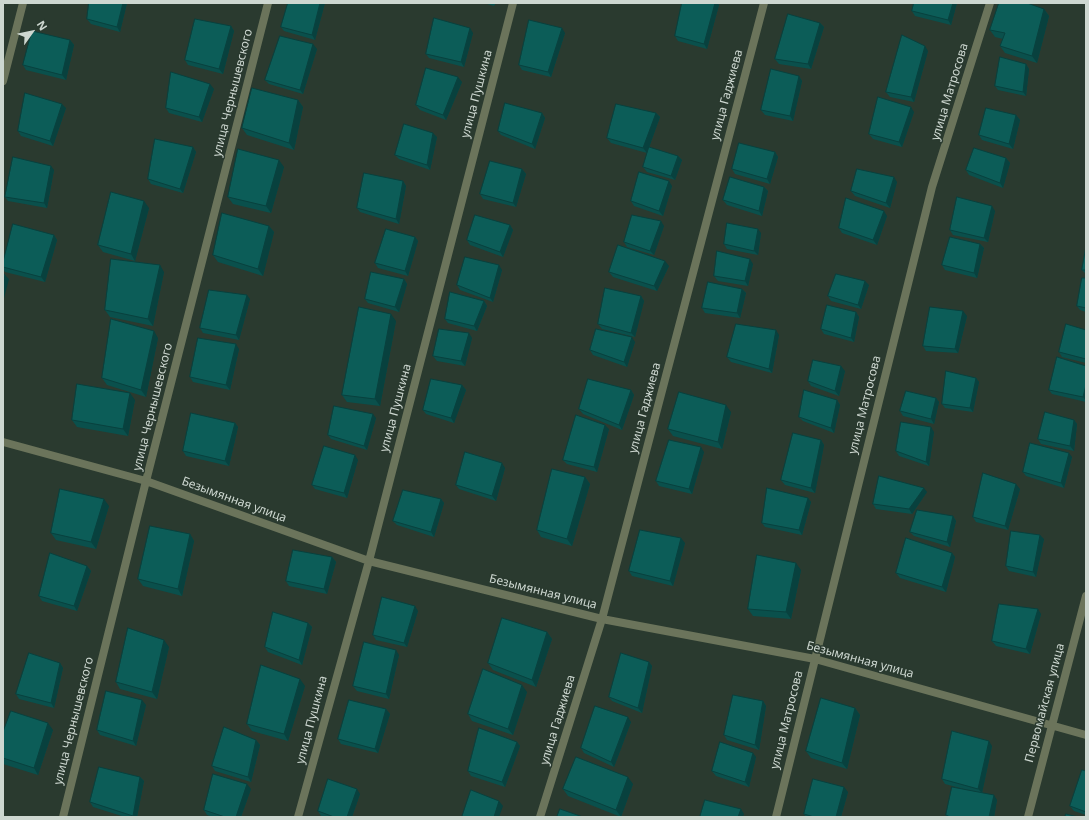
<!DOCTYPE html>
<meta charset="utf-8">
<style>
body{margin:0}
#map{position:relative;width:1089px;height:820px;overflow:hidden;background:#2a3a2f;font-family:"Noto Sans",sans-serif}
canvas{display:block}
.frame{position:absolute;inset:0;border:4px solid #cdd7d0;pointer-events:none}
.north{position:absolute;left:12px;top:12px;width:40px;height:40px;-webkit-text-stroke:3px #2a3a2f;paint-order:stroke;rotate:57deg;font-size:11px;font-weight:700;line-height:16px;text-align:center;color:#cdd7d0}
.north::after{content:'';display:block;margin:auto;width:14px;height:18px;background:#cdd7d0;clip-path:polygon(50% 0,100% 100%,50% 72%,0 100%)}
</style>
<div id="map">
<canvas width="1089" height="820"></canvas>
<div class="frame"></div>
<div class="north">N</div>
</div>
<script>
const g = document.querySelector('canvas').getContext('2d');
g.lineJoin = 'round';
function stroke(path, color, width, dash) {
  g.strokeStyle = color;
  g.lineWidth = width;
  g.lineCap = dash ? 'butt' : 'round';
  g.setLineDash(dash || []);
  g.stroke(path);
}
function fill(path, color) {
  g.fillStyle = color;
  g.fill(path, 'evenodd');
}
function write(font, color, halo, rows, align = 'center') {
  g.font = font + ' "Noto Sans",sans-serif';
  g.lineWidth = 3;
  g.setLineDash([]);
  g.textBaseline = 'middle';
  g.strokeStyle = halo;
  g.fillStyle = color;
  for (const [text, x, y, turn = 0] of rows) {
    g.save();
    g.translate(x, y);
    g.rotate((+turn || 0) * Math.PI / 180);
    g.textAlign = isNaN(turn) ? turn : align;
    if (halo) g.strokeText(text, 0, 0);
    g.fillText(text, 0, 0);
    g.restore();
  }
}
const minor = new Path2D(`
 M3 81 23 3
 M3 442 146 481 369 561 602 619 815 659 1086 735
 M63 817 146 481 268 3
 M298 817 369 561 513 3
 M540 817 602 619 764 3
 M776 817 932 187 990 3
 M1028 817 1086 596`);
const wall = new Path2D(`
 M127 3 120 32 91 24 87 19Z
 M288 3H325L315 40 284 31 281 27Z
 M484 3H496L494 6Z
 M682 3H717L719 5 707 49 678 41 675 36Z
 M914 3H957L951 25 915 16 912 11Z
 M1044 9 1049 16 1037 63 1005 53 1000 46 1003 39 995 37 990 30Z
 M820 23 824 27 811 69 779 64 775 59Z
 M231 26 234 31 223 74 188 65 185 60Z
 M473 33 464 67 429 58 426 54Z
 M565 33 551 77 522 70 519 65Z
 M70 40 74 45 66 80 26 70 23 65Z
 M317 49 303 94 269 84 265 80Z
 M928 51 914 102 890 97 886 92Z
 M1026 64 1029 69 1026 96 998 90 995 86Z
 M799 76 802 81 793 121 765 115 761 110Z
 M462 82 446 120 420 110 416 105Z
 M214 89 202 122 169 113 166 108Z
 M298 100 303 107 294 150 247 135 242 128Z
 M66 108 53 146 21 136 18 131Z
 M914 112 902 147 873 139 869 134Z
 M542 113 545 118 535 149 501 135 498 131Z
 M656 113 660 117 647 153 611 143 607 138Z
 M1016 115 1020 120 1013 149 982 140 979 135Z
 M437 137 430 170 399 159 395 155Z
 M193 147 196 152 183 193 151 184 148 179Z
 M775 152 778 157 770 184 735 174 732 169Z
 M678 156 682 160 675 180 647 172 643 167Z
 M1006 158 1010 163 1003 188 969 175 966 170Z
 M284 167 271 213 233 204 228 197Z
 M522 169 526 174 516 207 483 199 480 194Z
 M54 170 47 208 8 201 5 197Z
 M403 181 406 186 399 224 360 212 357 208Z
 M897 182 890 208 855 196 851 191Z
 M672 186 663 216 634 206 631 201Z
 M764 187 768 191 762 216 727 205 723 200Z
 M149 208 135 261 103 252 98 245Z
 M995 211 988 242 953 235 950 230Z
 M887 216 877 245 842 233 839 228Z
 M510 225 513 230 503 257 470 245 467 240Z
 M269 226 274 232 263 276 218 262 213 255Z
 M664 226 654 255 627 247 624 242Z
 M761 233 758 255 727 249 724 244Z
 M54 235 57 240 45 282 5 272 3 269V262Z
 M415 237 418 241 408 276 378 268 375 263Z
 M980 244 984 248 977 278 945 270 942 265Z
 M1086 247V274L1082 270Z
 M753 264 748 286 718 281 714 276Z
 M669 266 657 291 613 277 609 272Z
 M502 270 493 302 460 290 457 285Z
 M164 272 153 326 110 317 105 310Z
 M1086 278V312L1080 310 1077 306Z
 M404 279 407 284 399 312 368 303 365 299Z
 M869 285 861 309 831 301 828 296Z
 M742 289 746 293 740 318 705 313 702 308Z
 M641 296 644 301 635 337 602 329 598 324Z
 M250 299 239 340 203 333 200 328Z
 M484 301 487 306 477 331 448 323 445 319Z
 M856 312 859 317 854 342 824 334 821 329Z
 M967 316 958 353 926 351 923 346Z
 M396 321 380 406 347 402 342 395Z
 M1086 330V363L1062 357 1059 352Z
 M779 335 772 373 731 362 727 357Z
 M158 338 146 397 107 385 102 378Z
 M472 338 465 366 437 361 433 356Z
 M635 342 627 367 593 355 590 350Z
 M239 349 230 390 193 382 190 377Z
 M1086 366V402L1052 394 1049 390Z
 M845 371 839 396 811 386 808 381Z
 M976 378 979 382 973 412 945 408 942 404Z
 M462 385 466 390 454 423 426 414 423 410Z
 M631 390 634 395 622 430 583 414 579 409Z
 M936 398 939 402 934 424 903 416 900 411Z
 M135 400 128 436 77 427 72 420Z
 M837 400 840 405 834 433 803 421 799 417Z
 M731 412 722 449 673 436 668 429Z
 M376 418 367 450 331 439 328 435Z
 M1074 420 1077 424 1074 451 1041 444 1038 439Z
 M235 423 238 427 229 466 186 456 183 451Z
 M609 429 597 472 567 464 563 460Z
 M934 432 929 466 899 456 896 451Z
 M821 440 824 445 815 493 785 485 781 480Z
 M704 452 692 494 659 486 656 481Z
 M1072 457 1064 488 1026 476 1023 472Z
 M358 460 347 498 315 489 312 485Z
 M505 468 496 501 459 489 456 485Z
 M585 477 590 484 572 546 541 537 537 530Z
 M1020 489 1008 530 976 522 973 517Z
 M927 492 912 514 876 509 873 504Z
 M808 498 811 502 802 535 765 527 762 523Z
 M441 499 444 503 434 537 397 525 393 521Z
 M109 506 96 549 56 540 51 533Z
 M953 516 956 521 950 547 914 536 910 532Z
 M190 534 194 541 182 596 143 586 138 579Z
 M1044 539 1036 577 1009 571 1006 566Z
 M685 543 673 586 632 576 629 571Z
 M952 553 955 557 946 592 900 578 896 573Z
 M332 557 336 562 327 594 289 586 286 581Z
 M87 566 91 571 77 611 42 601 39 596Z
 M801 570 791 619 753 616 748 609Z
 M418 611 407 647 376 640 373 635Z
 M1041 614 1030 654 996 646 992 641Z
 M308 623 312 627 302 665 268 652 265 647Z
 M547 632 552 639 536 687 493 670 488 663Z
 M169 647 157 699 120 689 116 682Z
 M399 655 389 699 357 691 353 686Z
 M649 662 652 666 642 713 612 701 609 697Z
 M60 663 63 668 54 708 19 699 16 694Z
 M305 686 288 741 252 731 247 724Z
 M527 692 513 735 472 721 468 714Z
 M763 701 766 706 759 750 727 740 724 735Z
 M146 705 136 746 100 735 97 730Z
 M855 708 860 715 847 769 811 758 806 751Z
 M386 709 390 714 378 753 341 744 338 739Z
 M631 722 614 767 584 753 581 748Z
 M53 730 38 775 3 764V732Z
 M256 740 260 745 251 782 215 771 212 766Z
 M517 742 520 746 505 787 471 776 468 771Z
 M992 746 982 793 997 800 994 817H947L946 815 975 792 945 784 942 779Z
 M756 757 749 787 716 776 712 771Z
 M1086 771V815L1074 811 1070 806Z
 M140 777 144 781 137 817H125L93 807 90 802Z
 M633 784 621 817 568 796 563 789Z
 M251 789 241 817H213L207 815 204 810Z
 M848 792 841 817H806L804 814Z
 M360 794 352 817H324L321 816 318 811Z`);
const shadedWall = new Path2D(`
 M123 3H127L120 32 117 27Z
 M320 3H325L315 40 312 35Z
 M715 3H717L719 5 707 49 704 44Z
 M953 3H957L951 25 948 20Z
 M1044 9 1049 16 1037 63 1032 56Z
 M820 23 824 27 811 69 808 64Z
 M231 26 234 31 223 74 219 69Z
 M470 28 473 33 464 67 461 62Z
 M562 28 565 33 551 77 548 72Z
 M70 40 74 45 66 80 62 75Z
 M313 44 317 49 303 94 300 90Z
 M925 46 928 51 914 102 911 97Z
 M1026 64 1029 69 1026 96 1023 92Z
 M799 76 802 81 793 121 790 116Z
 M458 77 462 82 446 120 443 115Z
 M210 84 214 89 202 122 199 117Z
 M298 100 303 107 294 150 289 143Z
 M62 104 66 108 53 146 50 141Z
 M911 107 914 112 902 147 899 142Z
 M542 113 545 118 535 149 532 144Z
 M656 113 660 117 647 153 643 148Z
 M1016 115 1020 120 1013 149 1009 144Z
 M433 133 437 137 430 170 427 165Z
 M193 147 196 152 183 193 180 189Z
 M775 152 778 157 770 184 767 179Z
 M678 156 682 160 675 180 671 176Z
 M1006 158 1010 163 1003 188 1000 183Z
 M279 160 284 167 271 213 266 206Z
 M51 166 54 170 47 208 44 203Z
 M522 169 526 174 516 207 513 203Z
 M894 177 897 182 890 208 886 203Z
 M403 181 406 186 399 224 396 219Z
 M669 181 672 186 663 216 659 211Z
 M764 187 768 191 762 216 759 211Z
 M144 201 149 208 135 261 131 254Z
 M992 206 995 211 988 242 984 238Z
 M884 211 887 216 877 245 873 240Z
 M661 221 664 226 654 255 650 251Z
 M510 225 513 230 503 257 500 252Z
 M269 226 274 232 263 276 258 269Z
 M758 229 761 233 758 255 754 251Z
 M54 235 57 240 45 282 41 277Z
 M415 237 418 241 408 276 405 271Z
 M980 244 984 248 977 278 974 273Z
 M750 259 753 264 748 286 745 281Z
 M665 261 669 266 657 291 654 286Z
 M160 265 164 272 153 326 148 319Z
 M499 265 502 270 493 302 490 298Z
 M5 275 9 279 3 302V284Z
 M404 279 407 284 399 312 395 307Z
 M865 281 869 285 861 309 858 305Z
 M742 289 746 293 740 318 737 313Z
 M247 295 250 299 239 340 236 335Z
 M641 296 644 301 635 337 631 333Z
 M484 301 487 306 477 331 474 326Z
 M963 311 967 316 958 353 955 349Z
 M856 312 859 317 854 342 851 338Z
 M391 314 396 321 380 406 375 399Z
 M776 330 779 335 772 373 769 369Z
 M154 331 158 338 146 397 141 390Z
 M469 333 472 338 465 366 461 361Z
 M632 337 635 342 627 367 624 362Z
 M236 344 239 349 230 390 226 385Z
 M841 366 845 371 839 396 835 391Z
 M976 378 979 382 973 412 970 408Z
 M462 385 466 390 454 423 451 418Z
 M1086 385V401L1083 397Z
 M631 390 634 395 622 430 619 425Z
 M130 393 135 400 128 436 123 429Z
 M936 398 939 402 934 424 931 419Z
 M837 400 840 405 834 433 831 428Z
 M726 405 731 412 722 449 718 442Z
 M373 414 376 418 367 450 364 446Z
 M1074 420 1077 424 1074 451 1070 446Z
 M235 423 238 427 229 466 225 461Z
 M605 425 609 429 597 472 594 467Z
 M931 427 934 432 929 466 926 462Z
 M821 440 824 445 815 493 811 488Z
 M701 447 704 452 692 494 689 489Z
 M1069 453 1072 457 1064 488 1061 483Z
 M355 455 358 460 347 498 344 493Z
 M502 463 505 468 496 501 492 496Z
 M585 477 590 484 572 546 567 539Z
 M1016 484 1020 489 1008 530 1005 526Z
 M924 488 927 492 912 514 909 509Z
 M808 498 811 502 802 535 799 530Z
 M104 499 109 506 96 549 91 542Z
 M441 499 444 503 434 537 431 532Z
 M953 516 956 521 950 547 947 542Z
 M190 534 194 541 182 596 178 589Z
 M1040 535 1044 539 1036 577 1033 572Z
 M681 538 685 543 673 586 670 581Z
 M952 553 955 557 946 592 942 587Z
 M332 557 336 562 327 594 324 589Z
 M796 563 801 570 791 619 786 612Z
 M87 566 91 571 77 611 74 606Z
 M415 606 418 611 407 647 404 643Z
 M1038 609 1041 614 1030 654 1026 649Z
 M308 623 312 627 302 665 299 660Z
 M547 632 552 639 536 687 532 680Z
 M164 640 169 647 157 699 152 692Z
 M396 650 399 655 389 699 386 694Z
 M649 662 652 666 642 713 638 708Z
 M60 663 63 668 54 708 51 703Z
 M300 679 305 686 288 741 284 734Z
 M522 685 527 692 513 735 508 729Z
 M142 700 146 705 136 746 133 741Z
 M763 701 766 706 759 750 755 745Z
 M855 708 860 715 847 769 842 763Z
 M386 709 390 714 378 753 375 749Z
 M628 717 631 722 614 767 611 762Z
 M48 723 53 730 38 775 34 768Z
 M256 740 260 745 251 782 248 777Z
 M989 741 992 746 982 793 978 789Z
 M517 742 520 746 505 787 502 782Z
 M753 753 756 757 749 787 745 782Z
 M140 777 144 781 137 817H134L133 816Z
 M628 777 633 784 621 817 616 810Z
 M247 784 251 789 241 817H236Z
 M844 787 848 792 841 817H836Z
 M357 789 360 794 352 817H347Z
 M994 795 997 800 994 817H989Z
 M499 801 503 806 499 817H494Z
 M741 809 744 814 743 817H738Z`);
const building = new Path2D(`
 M89 3H123L117 27 87 19Z
 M288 3H320L312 35 281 27Z
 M682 3H715L704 44 675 36Z
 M914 3H953L948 20 912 11Z
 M999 3H1027L1044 9 1032 56 1000 46 1005 33 990 30Z
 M788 14 820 23 808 64 775 59Z
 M434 18 470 28 461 62 426 54Z
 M195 19 231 26 219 69 185 60Z
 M529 20 562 28 548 72 519 65Z
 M32 31 70 40 62 75 23 65Z
 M902 35 925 46 911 97 886 92Z
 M280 36 313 44 300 90 265 80Z
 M1000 57 1026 64 1023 92 995 86Z
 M426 68 458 77 443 115 416 105Z
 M771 69 799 76 790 116 761 110Z
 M171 72 210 84 199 117 166 108Z
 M252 88 298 100 289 143 242 128Z
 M25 93 62 104 50 141 18 131Z
 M878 97 911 107 899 142 869 134Z
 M505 103 542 113 532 144 498 131Z
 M616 104 656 113 643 148 607 138Z
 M986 108 1016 115 1009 144 979 135Z
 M404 124 433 133 427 165 395 155Z
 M155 139 193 147 180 189 148 179Z
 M739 143 775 152 767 179 732 169Z
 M649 147 678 156 671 176 643 167Z
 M974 148 1006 158 1000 183 966 170Z
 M238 149 279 160 266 206 228 197Z
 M13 157 51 166 44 203 5 197Z
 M490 161 522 169 513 203 480 194Z
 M857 169 894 177 886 203 851 191Z
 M639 172 669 181 659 211 631 201Z
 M364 173 403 181 396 219 357 208Z
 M730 177 764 187 759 211 723 200Z
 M111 192 144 201 131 254 98 245Z
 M957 197 992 206 984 238 950 230Z
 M846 198 884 211 873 240 839 228Z
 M222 213 269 226 258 269 213 255Z
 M475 215 510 225 500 252 467 240Z
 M632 215 661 221 650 251 624 242Z
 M727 223 758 229 754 251 724 244Z
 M13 224 54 235 41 277 3 267V262Z
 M386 229 415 237 405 271 375 263Z
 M950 237 980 244 974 273 942 265Z
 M618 245 665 261 654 286 609 272Z
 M1086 247V270H1082Z
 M717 251 750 259 745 281 714 276Z
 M465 257 499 265 490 298 457 285Z
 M111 259 160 265 148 319 105 310Z
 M371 272 404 279 395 307 365 299Z
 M3 274 5 275 3 284Z
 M836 274 865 281 858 305 828 296Z
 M1082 278H1086V308L1077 306Z
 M708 282 742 289 737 313 702 308Z
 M605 288 641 296 631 333 598 324Z
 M209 290 247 295 236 335 200 328Z
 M450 292 484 301 474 326 445 319Z
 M827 305 856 312 851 338 821 329Z
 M359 307 391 314 375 399 342 395Z
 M930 307 963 311 955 349 923 346Z
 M111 319 154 331 141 390 102 378Z
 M736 324 776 330 769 369 727 357Z
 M1066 324 1086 330V359L1059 352Z
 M439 329 469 333 461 361 433 356Z
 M596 329 632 337 624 362 590 350Z
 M198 338 236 344 226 385 190 377Z
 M1057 357 1086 366V385L1083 397 1049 390Z
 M813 360 841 366 835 391 808 381Z
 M946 371 976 378 970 408 942 404Z
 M431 379 462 385 451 418 423 410Z
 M588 379 631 390 619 425 579 409Z
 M77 384 130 393 123 429 72 420Z
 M804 390 837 400 831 428 799 417Z
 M906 391 936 398 931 419 900 411Z
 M679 392 726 405 718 442 668 429Z
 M334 406 373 414 364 446 328 435Z
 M1045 412 1074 420 1070 446 1038 439Z
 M191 413 235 423 225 461 183 451Z
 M576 415 605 425 594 467 563 460Z
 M901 422 931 427 926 462 896 451Z
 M793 433 821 440 811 488 781 480Z
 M669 440 701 447 689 489 656 481Z
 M1030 443 1069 453 1061 483 1023 472Z
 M324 446 355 455 344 493 312 485Z
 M465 452 502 463 492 496 456 485Z
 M552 469 585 477 567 539 537 530Z
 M983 473 1016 484 1005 526 973 517Z
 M879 476 924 488 909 509 873 504Z
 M767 488 808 498 799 530 762 523Z
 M60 489 104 499 91 542 51 533Z
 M403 490 441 499 431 532 393 521Z
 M917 510 953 516 947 542 910 532Z
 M150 526 190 534 178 589 138 579Z
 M640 530 681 538 670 581 629 571Z
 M1011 531 1040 535 1033 572 1006 566Z
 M906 538 952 553 942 587 896 573Z
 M293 550 332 557 324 589 286 581Z
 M50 553 87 566 74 606 39 596Z
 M757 555 796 563 786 612 748 609Z
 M382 597 415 606 404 643 373 635Z
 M999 604 1038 609 1026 649 992 641Z
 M273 612 308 623 299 660 265 647Z
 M502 618 547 632 532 680 488 663Z
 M128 628 164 640 152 692 116 682Z
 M364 642 396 650 386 694 353 686Z
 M29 653 60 663 51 703 16 694Z
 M621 653 649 662 638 708 609 697Z
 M261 665 300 679 284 734 247 724Z
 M483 669 522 685 508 729 468 714Z
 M106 691 142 700 133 741 97 730Z
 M733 695 763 701 755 745 724 735Z
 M821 698 855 708 842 763 806 751Z
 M349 700 386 709 375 749 338 739Z
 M595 706 628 717 611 762 581 748Z
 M11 711 48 723 34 768 3 758V732Z
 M224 727 256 740 248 777 212 766Z
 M479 728 517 742 502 782 468 771Z
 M952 731 989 741 978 789 942 779Z
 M720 742 753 753 745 782 712 771Z
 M576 757 628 777 616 810 563 789Z
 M99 767 140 777 133 816 90 802Z
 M1082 770 1086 771V812L1070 806Z
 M213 774 247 784 236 817H225L204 810Z
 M328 779 357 789 347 817H334L318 811Z
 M813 779 844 787 836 817H814L804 814Z
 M952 787 994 795 989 817H950L946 815Z
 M471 790 499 801 494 817H462Z
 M705 800 741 809 738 817H700Z
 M560 809 583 817H557Z
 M1066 814 1078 817H1065Z`);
const streetNames = [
 ["улица Матросова",950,92,-73],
 ["улица Чернышевского",233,93,-76],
 ["улица Пушкина",477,94,-75],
 ["улица Гаджиева",727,95,-75],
 ["улица Матросова",865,405,-76],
 ["улица Чернышевского",153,407,-76],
 ["улица Пушкина",396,408,-75],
 ["улица Гаджиева",645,408,-75],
 ["Безымянная улица",234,500,20],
 ["Безымянная улица",543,592,14],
 ["Безымянная улица",860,660,15],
 ["Первомайская улица",1045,703,-75],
 ["улица Пушкина",312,720,-75],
 ["улица Гаджиева",558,720,-73],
 ["улица Матросова",787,720,-76],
 ["улица Чернышевского",74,721,-76]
];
stroke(minor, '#6b745b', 8);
fill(wall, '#0a504c');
fill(shadedWall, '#08413e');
fill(building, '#0c5d58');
stroke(building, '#08413e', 1);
write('12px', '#cdd7d0', '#2a3a2f', streetNames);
</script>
